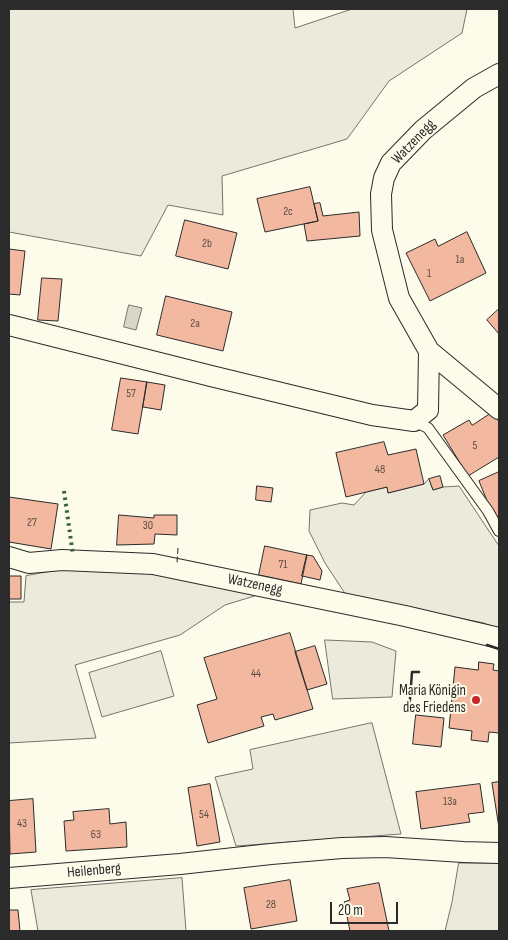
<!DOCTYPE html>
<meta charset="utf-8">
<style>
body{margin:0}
#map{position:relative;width:508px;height:940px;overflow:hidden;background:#fdfbea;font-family:"Sofia Sans Condensed",sans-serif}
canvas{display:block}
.frame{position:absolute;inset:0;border:10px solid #2b2b2b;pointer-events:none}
.scale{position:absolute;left:330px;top:902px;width:68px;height:22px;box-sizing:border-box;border:2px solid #2b2b2b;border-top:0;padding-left:6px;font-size:15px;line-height:18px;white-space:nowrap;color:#2b2b2b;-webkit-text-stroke:4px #fdfbea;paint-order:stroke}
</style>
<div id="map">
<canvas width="508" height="940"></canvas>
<div class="frame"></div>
<div class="scale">20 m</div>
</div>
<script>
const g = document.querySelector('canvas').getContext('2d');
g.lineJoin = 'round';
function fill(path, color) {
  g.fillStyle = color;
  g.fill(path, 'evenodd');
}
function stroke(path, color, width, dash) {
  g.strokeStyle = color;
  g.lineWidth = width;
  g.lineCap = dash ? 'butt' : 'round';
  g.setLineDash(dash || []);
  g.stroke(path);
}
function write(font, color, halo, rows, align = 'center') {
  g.font = font + ' "Sofia Sans Condensed",sans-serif';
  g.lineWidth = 4;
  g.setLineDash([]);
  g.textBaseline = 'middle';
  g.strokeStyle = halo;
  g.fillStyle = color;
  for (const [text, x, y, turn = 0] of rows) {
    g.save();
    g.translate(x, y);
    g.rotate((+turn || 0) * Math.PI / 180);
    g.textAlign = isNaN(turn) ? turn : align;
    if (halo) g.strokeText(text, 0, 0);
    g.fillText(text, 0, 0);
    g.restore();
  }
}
const green = new Path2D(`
 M9 9H293L295 28 352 9H467L462 33 389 81 347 139 222 176 223 215 168 205 141 256 9 232Z
 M429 479 433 490 443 487 459 486 499 546V629L484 623 346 595 325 563 309 531 310 510 342 503 354 505 366 492 387 487 388 493 424 484Z
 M58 570 151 572 261 594 225 605 180 635 75 665 96 738 9 743V602H24L26 576Z
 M325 640 372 642 396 651 392 697 333 699Z
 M161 651 174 696 102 717 89 673Z
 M372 723 401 834 236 846 215 777 253 769 250 750Z
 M459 863H499V931H445L452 902Z
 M182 878 186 931H38L31 890Z`);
const water = new Path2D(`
 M129 305 142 308 136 330 124 327Z`);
const building = new Path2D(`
 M310 187 318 221 265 232 257 199Z
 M320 203 323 216 359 212 360 236 307 241 304 224 318 221 314 204Z
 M185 220 237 233 228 269 176 256Z
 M467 232 486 273 430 301 406 253 435 239 438 246Z
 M9 249 25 251 20 295 9 294Z
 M42 278 62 279 58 321 38 320Z
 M166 296 232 312 223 351 157 335Z
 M499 309V334L487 320Z
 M121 378 147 382 138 434 112 430Z
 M147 382 165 385 161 410 143 407Z
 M493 412 499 422V457L468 476 443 435 469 420 472 425Z
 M384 442 388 455 416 449 424 484 388 493 387 487 346 497 336 453Z
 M499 472V516L494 518 479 481Z
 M440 476 443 487 433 490 429 479Z
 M257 486 273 488 271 502 256 500Z
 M9 497 58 504 51 549 9 542Z
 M119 515 154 518V515H177V535L155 534 154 544 117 545Z
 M265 546 307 555 301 584 259 575Z
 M307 555 313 556 322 571 320 580 302 576Z
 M9 576H21V599H9Z
 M290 633 313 709 275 720 273 714 261 717 264 726 208 743 197 705 217 699 204 658Z
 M315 646 327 684 307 690 295 652Z
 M479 662 494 664 493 670 499 671V733L489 732 488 742 471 740 472 731 449 728 455 667 478 670Z
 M416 715 444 718 441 747 413 744Z
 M499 782V828L492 783Z
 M210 784 220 842 197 846 188 788Z
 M480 784 484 812 468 814 470 822 421 829 416 792Z
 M33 799 36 852 10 854 9 801Z
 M109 809 110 824 126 822 127 847 66 851 64 821 74 820 73 812Z
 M290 880 297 921 251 929 244 888Z
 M379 883 389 931H350L344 902 350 900 347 889Z
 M9 910H18L20 931H9Z`);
const lane = new Path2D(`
 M414 421 428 428 488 511 499 531`);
const street = new Path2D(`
 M499 74 474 88 423 130 391 163 384 178 381 194 382 230 399 298 429 351 499 409
 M9 325 211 376 372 415 414 421 428 410 429 351
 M9 557 29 563 62 560 153 564 405 616 499 638
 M9 878 180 864 271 854 342 848 385 847 463 852 499 853`);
const hedge = new Path2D(`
 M64 491 73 555`);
const fence = new Path2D(`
 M178 548 177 562H179`);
const wall = new Path2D(`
 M487 645 499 649
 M409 712 412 672H419`);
const markers = [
 [476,700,5,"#c62828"]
];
const numberNames = [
 ["2c",288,212],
 ["2b",207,244],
 ["1a",460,260],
 ["1",429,274],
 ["2a",195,324],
 ["57",131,394],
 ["5",475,446],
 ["48",380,470],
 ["27",32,523],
 ["30",148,526],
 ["71",283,565],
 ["44",256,674],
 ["13a",450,802],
 ["54",204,815],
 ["43",22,824],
 ["63",96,835],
 ["28",271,905]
];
const streetNames = [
 ["Watzenegg",414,142,-46],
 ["Watzenegg",255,585,12],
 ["Heilenberg",94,871,-5]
];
const poiNames = [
 ["Maria Königin",466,691],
 ["des Friedens",466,708]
];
fill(green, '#ecebdb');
stroke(green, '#74746e', 1);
fill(water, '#d8d7c9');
stroke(water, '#74746e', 1);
fill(building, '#f2b8a0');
stroke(building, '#2b2b2b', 1);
stroke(lane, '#2b2b2b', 12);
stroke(street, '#2b2b2b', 22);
stroke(lane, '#fdfbea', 10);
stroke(street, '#fdfbea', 20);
stroke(hedge, '#34623c', 4, [2.5, 4]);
stroke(fence, '#2b2b2b', 1, [6, 2.5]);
stroke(wall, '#2b2b2b', 2.5);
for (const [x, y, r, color] of markers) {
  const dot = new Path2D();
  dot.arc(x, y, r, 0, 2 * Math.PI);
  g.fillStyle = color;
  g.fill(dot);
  stroke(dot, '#fdfbea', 2);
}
write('12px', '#5d4e48', null, numberNames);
write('15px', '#2b2b2b', '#fdfbea', streetNames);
write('15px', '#2b2b2b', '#fdfbea', poiNames, 'right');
</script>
